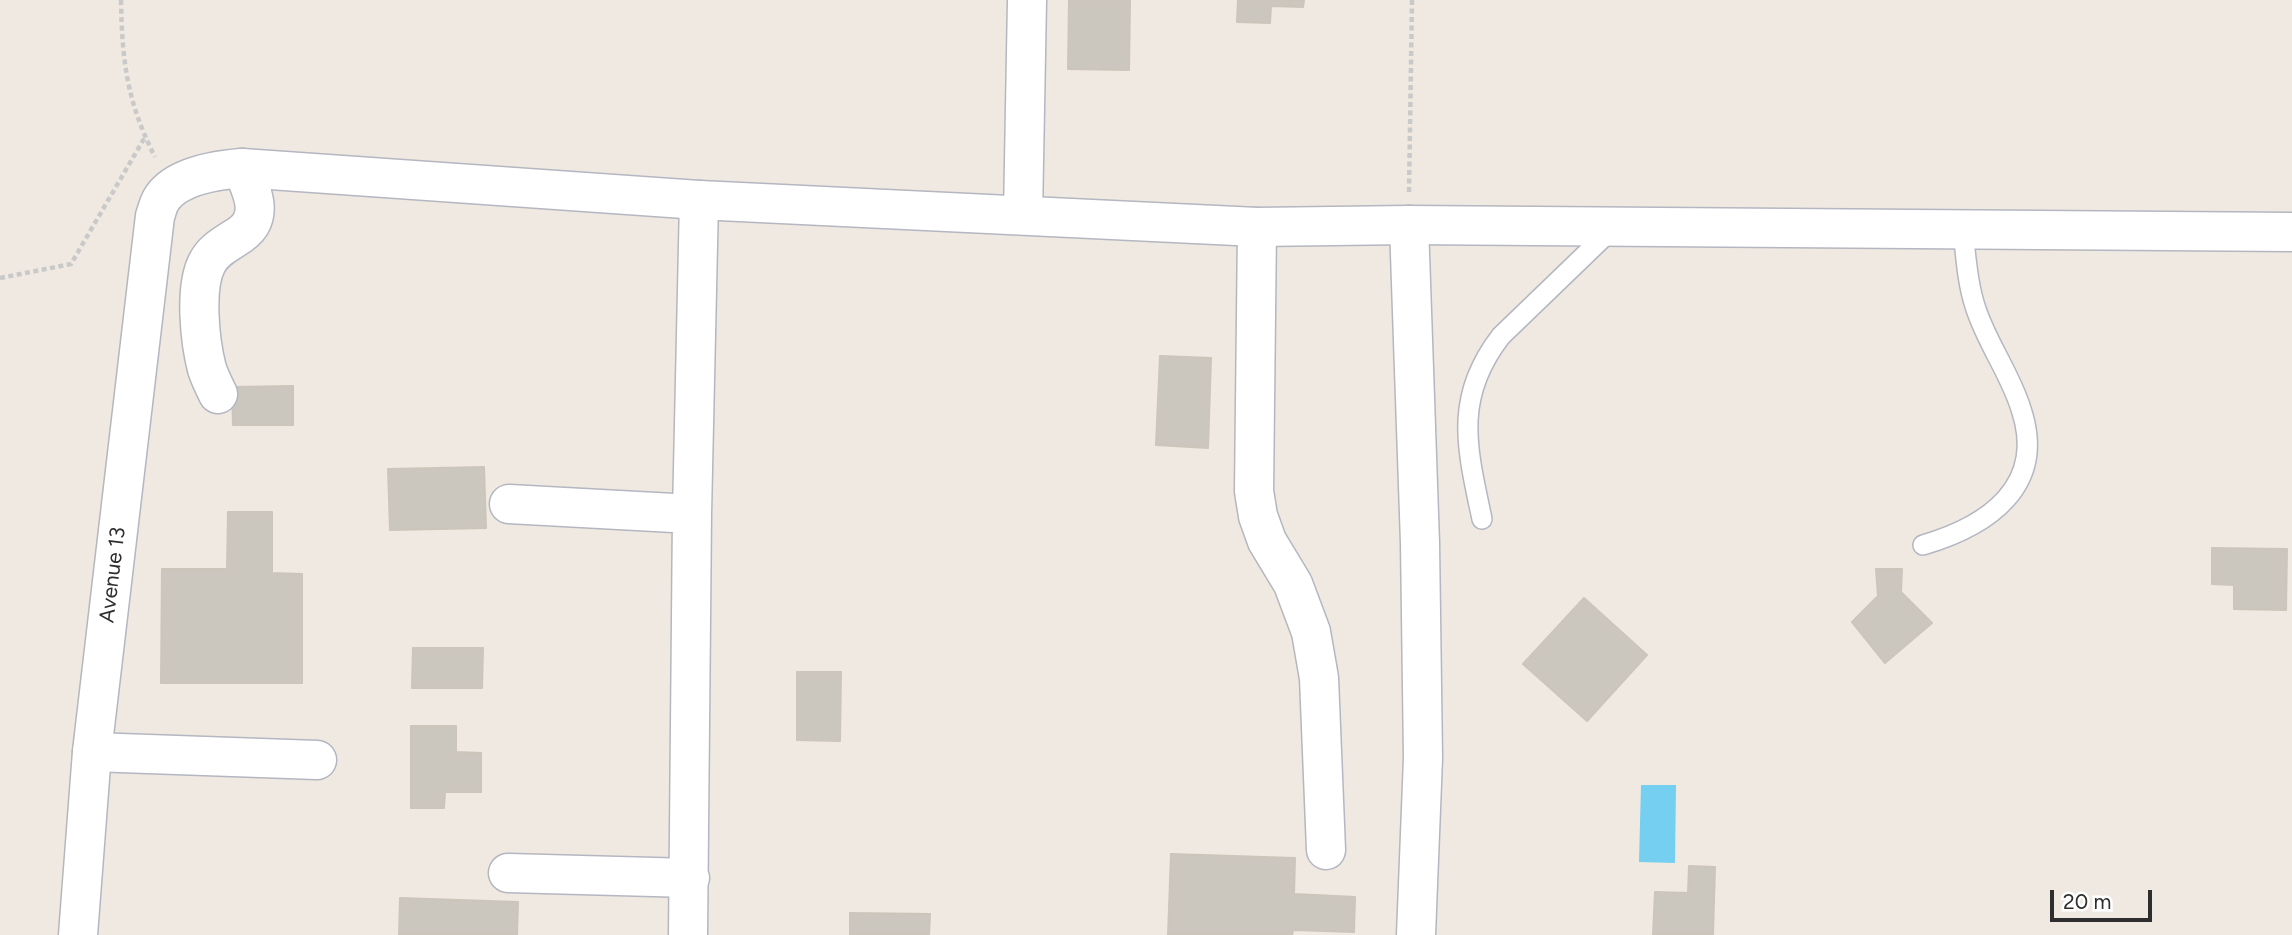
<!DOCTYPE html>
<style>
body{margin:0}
#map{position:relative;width:2292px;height:935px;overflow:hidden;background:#efe9e1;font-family:Figtree,sans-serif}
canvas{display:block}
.scale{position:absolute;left:2050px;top:890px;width:102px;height:32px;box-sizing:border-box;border:4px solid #2e2e2e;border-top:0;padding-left:9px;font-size:21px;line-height:24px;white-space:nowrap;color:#2e2e2e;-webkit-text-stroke:5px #fff;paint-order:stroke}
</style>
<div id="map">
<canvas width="2292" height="935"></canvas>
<div class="scale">20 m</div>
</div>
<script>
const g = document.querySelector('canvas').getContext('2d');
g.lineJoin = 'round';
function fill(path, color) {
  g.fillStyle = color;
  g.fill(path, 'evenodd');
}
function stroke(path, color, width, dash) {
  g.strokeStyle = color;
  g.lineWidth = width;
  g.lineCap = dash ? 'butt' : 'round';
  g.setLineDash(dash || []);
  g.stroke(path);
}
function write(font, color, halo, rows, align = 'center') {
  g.font = font + ' Figtree,sans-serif';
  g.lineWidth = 5;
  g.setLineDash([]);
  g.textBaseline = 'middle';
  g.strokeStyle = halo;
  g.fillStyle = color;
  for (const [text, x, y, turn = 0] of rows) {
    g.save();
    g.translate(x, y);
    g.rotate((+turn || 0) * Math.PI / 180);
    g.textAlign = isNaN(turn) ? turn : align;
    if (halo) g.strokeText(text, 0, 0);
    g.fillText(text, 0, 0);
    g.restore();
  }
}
const water = new Path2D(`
 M1641 785H1676L1675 863 1639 862Z`);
const building = new Path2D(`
 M1069 0H1130L1129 70 1068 69Z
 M1238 0H1304L1303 7 1271 6 1270 23 1237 22Z
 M1160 356 1211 358 1208 448 1156 445Z
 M293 386V425H233L232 387Z
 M484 467 486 528 390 530 388 469Z
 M228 512H272V573L302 574V683H161L162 569H227Z
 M2212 548 2287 549 2286 610 2234 609V585L2212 584Z
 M1876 569H1902L1901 592 1932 623 1885 663 1852 622 1878 596Z
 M1584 598 1647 655 1587 721 1523 664Z
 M413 648H483L482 688H412Z
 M797 672H841L840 741 797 740Z
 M411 726H456V752L481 753V792H445L444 808H411Z
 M1171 854 1295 858 1294 894 1355 897 1354 932 1293 930 1292 935H1168Z
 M1689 866 1715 867 1713 935H1653L1655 892 1688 893Z
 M400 898 518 902 517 935H399Z
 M850 913 930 914 929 935H850Z`);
const path = new Path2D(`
 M121 0C122 61 127 102 155 157
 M1409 192 1412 0
 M0 278 71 264 145 137`);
const lane = new Path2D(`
 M1482 519C1467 448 1453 398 1501 336L1613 228
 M1923 545C1988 526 2047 486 2021 409 2010 373 1986 342 1975 306 1967 282 1966 256 1963 231`);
const street = new Path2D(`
 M1023 215 1027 0
 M1409 225 1420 543 1423 758 1416 935
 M1257 227 1254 491 1258 516 1267 541 1293 584 1311 632 1319 678 1326 850
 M218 394C214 386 210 378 207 369 200 342 194 288 207 263 213 251 224 245 235 238 266 220 254 195 242 168
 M509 504 692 514
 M92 752 317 760
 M508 873 690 878
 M688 935 692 514 699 200`);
const secondary = new Path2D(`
 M78 935 92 752 155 216C157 211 158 205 161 200 175 176 217 170 242 168L699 200 1257 227 1409 225 2292 232`);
const streetNames = [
 ["Avenue 13",113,575,-83]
];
fill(water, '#75cff0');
fill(building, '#cbc7bf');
stroke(building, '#cbc5ba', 2);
stroke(lane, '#b4b7c1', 22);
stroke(street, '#b4b7c1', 41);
stroke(secondary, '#b4b7c1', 41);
stroke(path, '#c9c9c9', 4.5, [5, 3.5]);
stroke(lane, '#fff', 19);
stroke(street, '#fff', 38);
stroke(secondary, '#fff', 38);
write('21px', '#2e2e2e', '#fff', streetNames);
</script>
